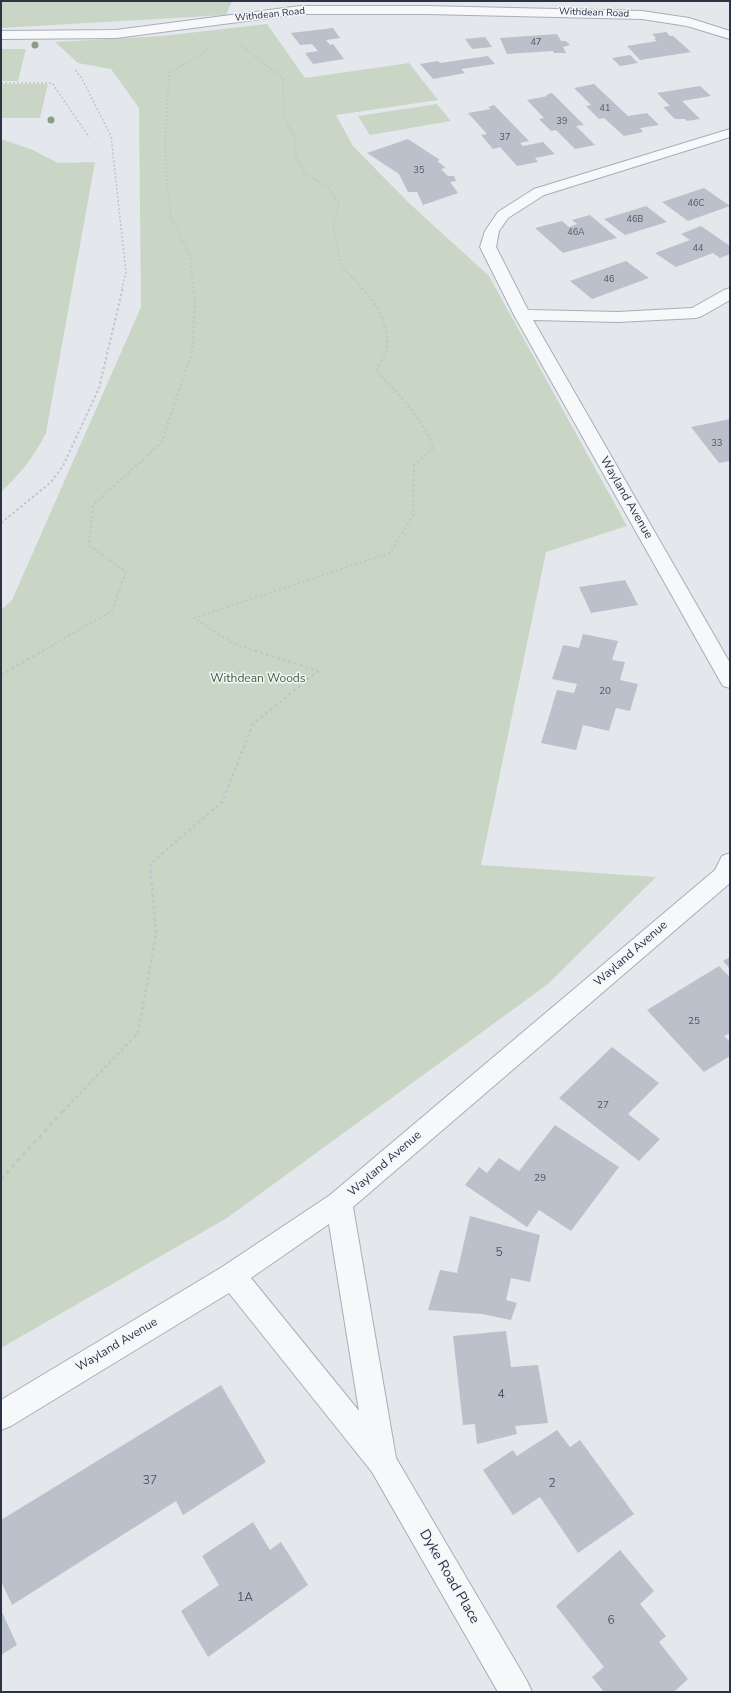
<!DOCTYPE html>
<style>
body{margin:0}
#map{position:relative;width:731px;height:1693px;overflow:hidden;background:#e4e7ec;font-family:"Nunito Sans",sans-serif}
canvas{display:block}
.frame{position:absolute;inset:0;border:2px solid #2b3445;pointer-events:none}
</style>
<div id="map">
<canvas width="731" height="1693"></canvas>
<div class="frame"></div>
</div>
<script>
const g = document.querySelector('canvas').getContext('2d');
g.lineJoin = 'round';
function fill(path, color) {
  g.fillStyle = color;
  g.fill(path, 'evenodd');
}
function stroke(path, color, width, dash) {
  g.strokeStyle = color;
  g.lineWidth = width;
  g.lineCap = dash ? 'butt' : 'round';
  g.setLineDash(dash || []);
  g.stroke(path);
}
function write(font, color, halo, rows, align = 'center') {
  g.font = font + ' "Nunito Sans",sans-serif';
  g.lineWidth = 3;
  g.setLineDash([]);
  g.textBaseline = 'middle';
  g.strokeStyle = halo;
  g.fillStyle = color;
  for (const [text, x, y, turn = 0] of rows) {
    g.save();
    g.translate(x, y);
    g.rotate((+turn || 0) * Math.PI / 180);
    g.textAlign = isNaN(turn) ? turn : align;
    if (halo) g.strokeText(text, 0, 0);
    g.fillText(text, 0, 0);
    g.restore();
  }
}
const green = new Path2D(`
 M1 1H232L226 15 1 28Z
 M267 24 305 78 409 63 438 100 336 115 353 146 410 204 489 276 627 526 546 552 481 865 656 877 548 984 227 1218 1 1348V610L12 600 141 307 139 108 111 69 78 63 55 42 162 36Z
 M1 49H26L18 81H1Z
 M1 84H48L40 118H1Z
 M437 104 451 121 370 135 358 116Z
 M1 139 33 150 58 163 95 162 46 433C34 457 20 474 1 492Z`);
const building = new Path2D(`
 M333 28 340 38 326 40 330 45 333 44 344 59 313 64 305 53 318 51 312 44 300 45 291 33Z
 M666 32 670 36H673L691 52 640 60 627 46 657 41 654 39 656 38 652 34Z
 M557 34 561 41H566L570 45 563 47 566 53H554L553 51 507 54 500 38Z
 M485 37 492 47 472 49 465 39Z
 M630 55 638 63 620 66 612 58Z
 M488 56 495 64 461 69 465 73 433 79 420 64 438 61 440 63Z
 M594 84 628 116 647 113 659 125 640 128 643 132 624 136 604 118 599 119 586 106 591 105 574 88Z
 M700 86 711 96 682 101 700 119 687 121 685 119H675L663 107 670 106 657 93Z
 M552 93 584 125 576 126 595 145 575 149 556 130 551 131 539 119 544 118 527 100 548 96 546 95Z
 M494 105 529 141 520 143 523 146 543 142 555 154 535 158 538 162 517 166 500 147 493 149 481 135 487 134 468 113 491 109 488 107Z
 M408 139 440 160 437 161 446 168 441 169 448 176H454L456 181 450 182 458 193 423 205 417 192H408L399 174 367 153Z
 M704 188 730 206 688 221 662 202Z
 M646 206 667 222 625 235 604 219Z
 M590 215 617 238 563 253 535 228 562 221 569 227 577 224 572 220Z
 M701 226 730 246V254L720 258 713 253 676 267 655 253 690 240 681 234Z
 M626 261 649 278 592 299 570 281Z
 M730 419V461L719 463 691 427Z
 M625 580 638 605 591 613 579 587Z
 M583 634 618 641 612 660 625 662 620 680 638 684 630 711 616 708 609 731 583 725 576 750 541 743 557 690 574 693 577 684 552 679 563 645 579 648Z
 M730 957V969L723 961Z
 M719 966 730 977V1033L724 1036 730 1042V1056L704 1072 647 1010Z
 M612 1047 659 1083 628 1114 660 1139 639 1161 559 1098Z
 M555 1125 619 1167 571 1231 539 1210 527 1227 465 1185 479 1167 487 1173 499 1158 519 1171Z
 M470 1216 540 1235 530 1282 511 1278 506 1300 517 1303 511 1320 482 1314 428 1310 440 1270 457 1273Z
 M506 1331 511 1367 538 1365 548 1423 515 1426 517 1434 477 1444 475 1424 463 1425 453 1336Z
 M221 1385 266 1462 183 1515 176 1501 12 1605 1 1581V1520Z
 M557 1430 570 1447 580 1440 634 1514 578 1553 540 1497 513 1515 483 1470 513 1450 517 1456Z
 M253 1522 270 1550 281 1542 308 1585 208 1657 181 1611 219 1585 202 1556Z
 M620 1550 654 1591 640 1604 666 1636 659 1642 688 1679 674 1692H604L592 1677 604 1667 556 1606Z
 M1 1610 17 1645 1 1655Z`);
const pathFar3 = new Path2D(`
 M239 44 283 78 284 117 295 136 296 158 306 174 328 187 339 204 333 222 341 266 362 288
 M75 70 81 77 111 136 126 272 122 288
 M1 83H52L89 137
 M193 288 190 255 171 217 167 182 165 144 169 73 210 49`);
const pathFar2 = new Path2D(`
 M1 523 50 483 63 466 99 388 123 287
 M42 651 112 611 126 572 89 545 93 505 161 443 192 352 195 303 193 287
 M256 651 234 644 194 618 390 553 413 515 414 466 434 447C420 417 400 394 376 371 379 365 386 355 387 348 390 325 376 303 361 287`);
const pathFar1 = new Path2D(`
 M1 675 44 650
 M63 1111 138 1033 156 934 150 864 222 802 253 724 318 671 253 650`);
const path = new Path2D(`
 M1 1179 64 1110`);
const minor = new Path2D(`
 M300 6H427L642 11 689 18 730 31V39L687 26 642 19 427 14H300L116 38 1 39V31L116 30Z
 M730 129V137L544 195 508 218 499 231 496 247 528 310 618 312 692 308 724 290 730 288V300L702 316 696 318 618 322 533 320 730 663V688L723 686 720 681 514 315 480 247 485 231 498 212 534 189Z
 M730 853V883L353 1207 396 1458 527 1681 532 1692H498L372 1472 229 1293 11 1426 1 1430V1400L222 1267 330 1195 715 870 722 856ZM329 1224 359 1411 251 1278Z`);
const trees = [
 [35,45],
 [51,120]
];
const farNumbernames = [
 ["47",536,43],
 ["41",605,109],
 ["39",562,122],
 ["37",505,138],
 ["35",419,171],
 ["46C",696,204],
 ["46B",635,220],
 ["46A",576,233],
 ["44",698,249],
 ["46",609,280],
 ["33",717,444]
];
const farStreetnames = [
 ["Withdean Road",594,13,2],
 ["Withdean Road",270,15,-6]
];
const numberNames = [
 ["20",605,692],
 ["25",694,1022],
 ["27",603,1106],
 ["29",540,1179]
];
const streetNames = [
 ["Wayland Avenue",626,498,60],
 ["Wayland Avenue",631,954,-41],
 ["Wayland Avenue",385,1164,-41],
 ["Wayland Avenue",117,1345,-31]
];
const parkNames = [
 ["Withdean Woods",258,679]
];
const nearNumbernames = [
 ["5",499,1253],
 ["4",501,1395],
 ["37",150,1481],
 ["2",552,1484],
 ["1A",245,1598],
 ["6",611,1621]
];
const nearStreetnames = [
 ["Dyke Road Place",449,1577,60]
];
fill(green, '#c9d6c5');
fill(building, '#bbc0ca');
stroke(minor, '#a9aeb7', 2);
stroke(pathFar3, '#c2c5cb', 1.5, [2, 2]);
stroke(pathFar2, '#c2c5cb', 2, [2.5, 2.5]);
stroke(pathFar1, '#c2c5cb', 2.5, [3, 3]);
stroke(path, '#c2c5cb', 3, [4, 4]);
fill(minor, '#f7f8fa');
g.fillStyle = '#899d89';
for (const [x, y] of trees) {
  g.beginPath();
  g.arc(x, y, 3.5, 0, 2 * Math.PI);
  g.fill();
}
write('9px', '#4f5766', null, farNumbernames);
write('10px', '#2b3445', '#f4f6f9', farStreetnames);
write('10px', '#4f5766', null, numberNames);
write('12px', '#2b3445', '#f4f6f9', streetNames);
write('12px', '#3f6138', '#f4f6f9', parkNames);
write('12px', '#4f5766', null, nearNumbernames);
write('14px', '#2b3445', '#f4f6f9', nearStreetnames);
</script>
